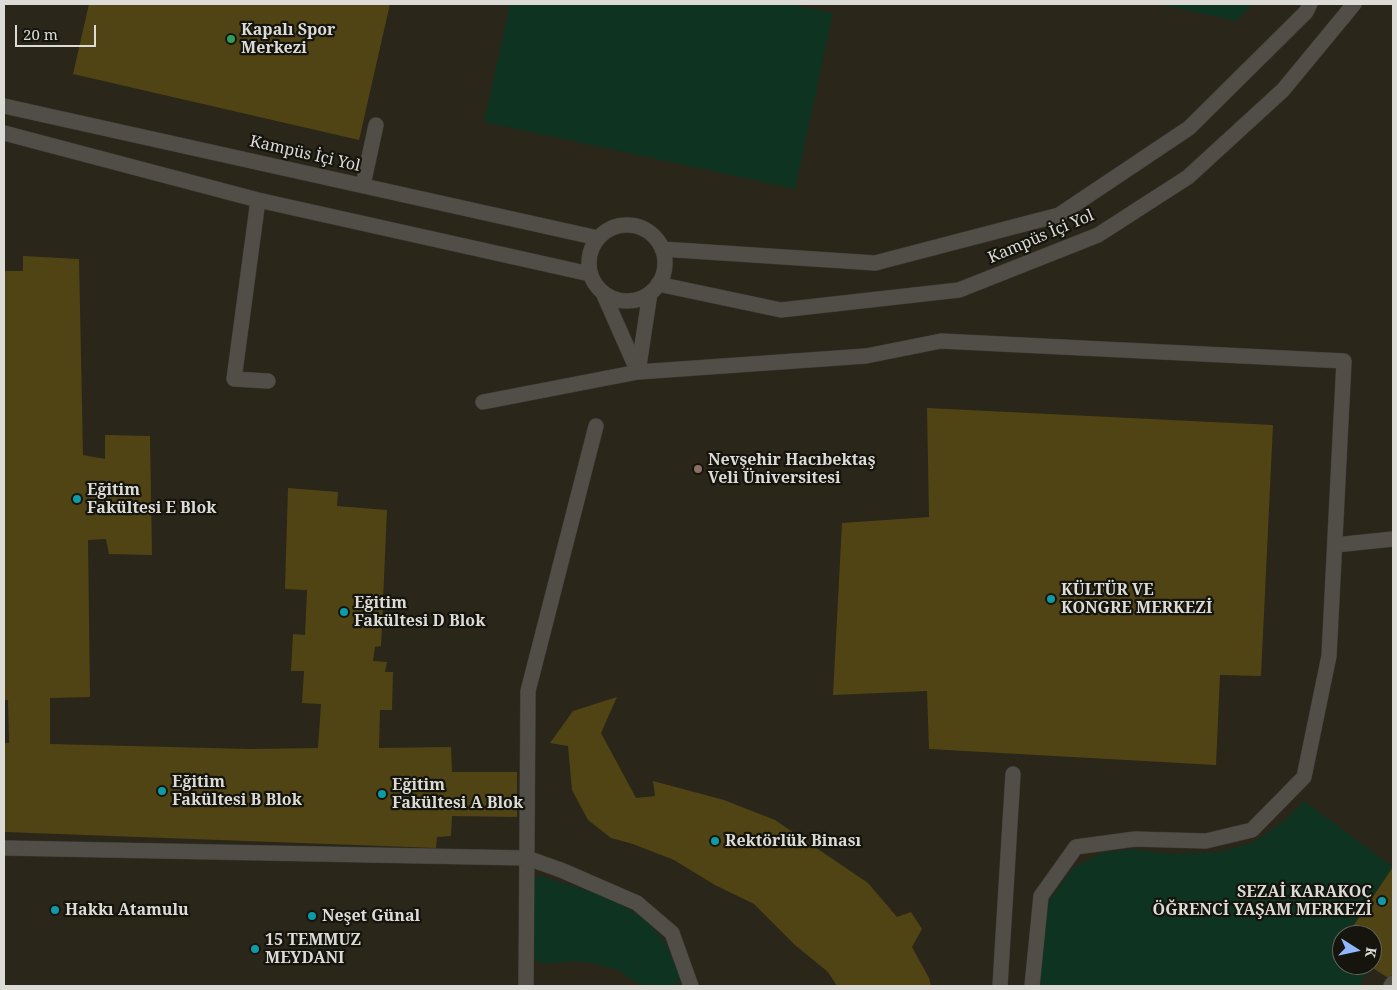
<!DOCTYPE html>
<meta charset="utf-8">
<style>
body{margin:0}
#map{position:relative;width:1397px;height:990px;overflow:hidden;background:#1f1d16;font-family:"Noto Serif",serif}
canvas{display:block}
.frame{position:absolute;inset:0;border:5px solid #dcdbd6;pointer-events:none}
.north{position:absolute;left:1332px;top:925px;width:50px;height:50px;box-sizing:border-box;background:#15140d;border:1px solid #65645d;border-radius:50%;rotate:100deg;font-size:14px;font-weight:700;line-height:20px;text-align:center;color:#dcdbd6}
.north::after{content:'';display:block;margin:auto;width:18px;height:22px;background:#8fb8fd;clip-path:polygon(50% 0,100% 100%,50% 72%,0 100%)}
.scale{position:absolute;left:15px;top:25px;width:81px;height:22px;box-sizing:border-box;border:2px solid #dcdbd6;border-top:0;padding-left:6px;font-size:15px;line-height:18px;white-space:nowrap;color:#dcdbd6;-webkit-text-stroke:4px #15140d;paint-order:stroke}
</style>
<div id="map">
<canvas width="1397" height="990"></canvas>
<div class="frame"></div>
<div class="north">K</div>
<div class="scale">20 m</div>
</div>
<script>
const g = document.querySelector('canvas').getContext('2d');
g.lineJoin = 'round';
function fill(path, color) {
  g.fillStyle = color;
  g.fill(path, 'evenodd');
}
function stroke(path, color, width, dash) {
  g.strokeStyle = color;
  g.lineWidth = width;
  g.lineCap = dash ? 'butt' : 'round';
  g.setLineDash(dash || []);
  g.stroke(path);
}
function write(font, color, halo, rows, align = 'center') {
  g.font = font + ' "Noto Serif",serif';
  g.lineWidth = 4.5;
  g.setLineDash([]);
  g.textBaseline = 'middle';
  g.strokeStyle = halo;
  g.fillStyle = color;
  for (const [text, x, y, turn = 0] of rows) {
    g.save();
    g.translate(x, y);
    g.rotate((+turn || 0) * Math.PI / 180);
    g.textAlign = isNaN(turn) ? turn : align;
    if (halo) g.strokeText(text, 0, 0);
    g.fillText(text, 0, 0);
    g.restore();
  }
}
const built = new Path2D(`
 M4 4H1393V986H4ZM1342 935H1372V965H1342Z`);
const green = new Path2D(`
 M510 4H789L833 13 795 189 484 122Z
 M1157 4H1253L1236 21Z
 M1304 801 1393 867 1347 935H1342V942L1339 946 1342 948V965H1368L1370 967 1359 986H1040L1046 905 1074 867 1102 853 1132 849 1168 854 1219 852 1252 843 1283 822Z
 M543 876C555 882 568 884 580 888 631 906 665 923 680 979L675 986H646L635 982 620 971 597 964 576 961 543 964 534 959 531 950 532 879Z`);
const building = new Path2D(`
 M89 4H390L359 140 73 74Z
 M23 256 79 259 83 455 105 459V435L150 436 152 555 109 554 106 539 88 540 90 697 50 698V744L251 749 318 748 321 704 302 703 304 671H291L293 634 305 635 307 590 285 589 288 488 338 492 337 506 387 510 381 646 375 647 373 661 387 662 385 672H393L392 710H380L379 748 451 747 452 772H517V817L452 816 451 836 437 837 436 848 4 832V743H9L8 700H4V271H23Z
 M927 408 1273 425 1261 676 1220 675 1216 765 929 749 927 691 833 695 842 523 929 517Z
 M617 697 601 733 636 798 655 796 653 781 724 800 775 820 868 883 897 917 911 912 922 929 912 947 929 978 931 986H837L828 972 795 945 754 904 715 885 674 860 633 844 611 838 588 820 572 790 568 746 550 743 573 711Z
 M1393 867V981L1368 965H1372V935H1347Z`);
const minor = new Path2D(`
 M4 106 598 238
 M4 133 258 200 590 274
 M363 185 376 125
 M258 200 234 379 268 381
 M589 263a38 38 0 1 1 76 0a38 38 0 1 1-76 0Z
 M662 249 875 263 1059 215 1189 128 1306 12 1310 4
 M658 284 781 310 959 290 1098 235 1188 177 1283 90 1354 4
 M604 295 638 372
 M638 372 650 293
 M483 402 638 372 866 356 941 341 1344 361 1329 656 1304 777 1252 830 1206 841 1135 839 1076 847 1041 896 1032 986
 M1335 545 1393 539
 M4 848 527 858 561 870 637 903 672 933 691 986
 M526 986 528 691 596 426
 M1000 986 1013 774
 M1391 986 1393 983`);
const markers = [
 [231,39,5,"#2e9e5b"],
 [698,469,5,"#8d6e63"],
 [77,499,5,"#0f9aa8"],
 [1051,599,5,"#0f9aa8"],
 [344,612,5,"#0f9aa8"],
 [162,791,5,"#0f9aa8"],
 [382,794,5,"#0f9aa8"],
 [715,841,5,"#0f9aa8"],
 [1382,901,5,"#0f9aa8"],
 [55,910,5,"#0f9aa8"],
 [312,916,5,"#0f9aa8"],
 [255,949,5,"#0f9aa8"]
];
const poiNames = [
 ["Kapalı Spor",241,30],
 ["Merkezi",241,48],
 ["Nevşehir Hacıbektaş",708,460],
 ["Veli Üniversitesi",708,478],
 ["Eğitim",87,490],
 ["Fakültesi E Blok",87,508],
 ["KÜLTÜR VE",1061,590],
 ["KONGRE MERKEZİ",1061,608],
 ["Eğitim",354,603],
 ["Fakültesi D Blok",354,621],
 ["Eğitim",172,782],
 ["Fakültesi B Blok",172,800],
 ["Eğitim",392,785],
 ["Fakültesi A Blok",392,803],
 ["Rektörlük Binası",725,841],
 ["SEZAİ KARAKOÇ",1372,892,"right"],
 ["ÖĞRENCİ YAŞAM MERKEZİ",1372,910,"right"],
 ["Hakkı Atamulu",65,910],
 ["Neşet Günal",322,916],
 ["15 TEMMUZ",265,940],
 ["MEYDANI",265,958]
];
const streetNames = [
 ["Kampüs İçi Yol",305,154,13],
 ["Kampüs İçi Yol",1041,237,-23]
];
fill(built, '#2a2619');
fill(green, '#0f3321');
fill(building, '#504415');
stroke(minor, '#3c3a36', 16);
stroke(minor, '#504e46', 15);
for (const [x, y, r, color] of markers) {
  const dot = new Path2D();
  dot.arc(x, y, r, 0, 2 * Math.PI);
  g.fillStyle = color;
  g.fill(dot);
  stroke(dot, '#15140d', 2);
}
write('bold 16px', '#dcdbd6', '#15140d', poiNames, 'left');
write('16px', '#dcdbd6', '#15140d', streetNames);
</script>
